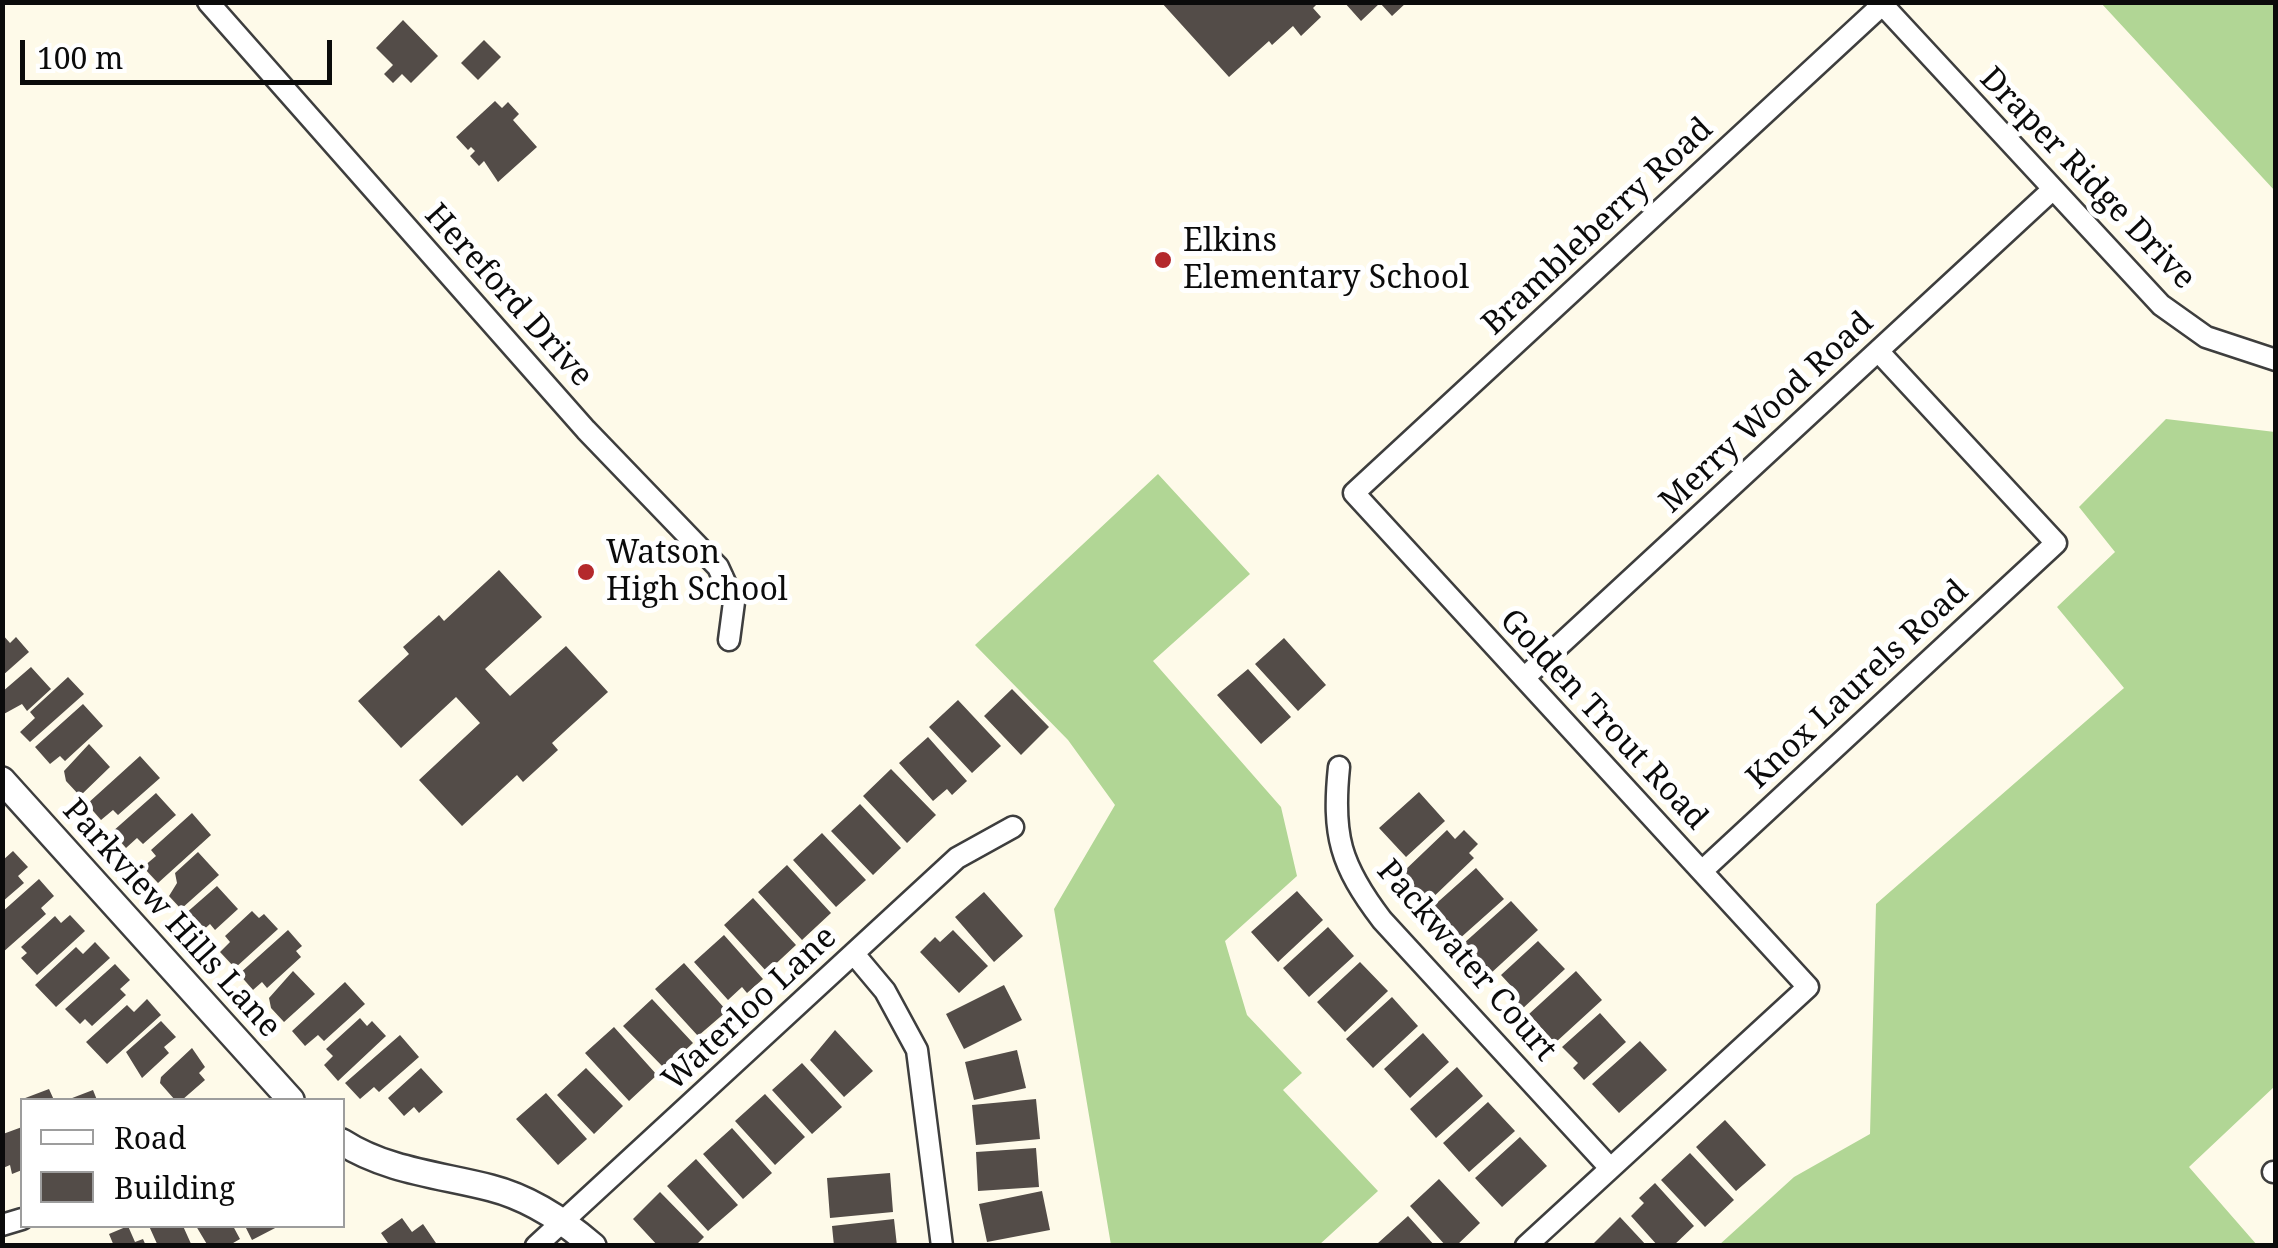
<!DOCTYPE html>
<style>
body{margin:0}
#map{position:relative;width:2278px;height:1248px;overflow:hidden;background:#fefae9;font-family:"Noto Serif",serif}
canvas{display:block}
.frame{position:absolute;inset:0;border:5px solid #0b0b0b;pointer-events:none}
.legend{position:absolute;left:20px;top:1098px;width:325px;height:130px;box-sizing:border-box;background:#fff;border:2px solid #9d9d9d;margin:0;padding:12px 18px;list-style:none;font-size:30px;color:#0b0b0b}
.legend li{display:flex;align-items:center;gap:20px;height:50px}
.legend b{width:50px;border:2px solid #9d9d9d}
.scale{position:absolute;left:20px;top:40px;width:312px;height:45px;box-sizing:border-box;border:5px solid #0b0b0b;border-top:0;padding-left:12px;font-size:30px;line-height:35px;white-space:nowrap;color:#0b0b0b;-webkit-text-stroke:8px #fff;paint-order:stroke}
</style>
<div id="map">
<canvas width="2278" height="1248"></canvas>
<div class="frame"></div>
<ul class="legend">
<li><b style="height:12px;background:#fff"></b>Road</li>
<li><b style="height:28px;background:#534c48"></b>Building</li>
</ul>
<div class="scale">100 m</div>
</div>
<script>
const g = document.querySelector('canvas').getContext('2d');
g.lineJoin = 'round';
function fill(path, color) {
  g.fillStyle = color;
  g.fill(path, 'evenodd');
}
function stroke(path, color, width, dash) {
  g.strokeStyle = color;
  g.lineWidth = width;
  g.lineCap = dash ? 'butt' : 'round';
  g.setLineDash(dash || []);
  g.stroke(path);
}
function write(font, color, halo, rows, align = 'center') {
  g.font = font + ' "Noto Serif",serif';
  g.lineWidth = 10;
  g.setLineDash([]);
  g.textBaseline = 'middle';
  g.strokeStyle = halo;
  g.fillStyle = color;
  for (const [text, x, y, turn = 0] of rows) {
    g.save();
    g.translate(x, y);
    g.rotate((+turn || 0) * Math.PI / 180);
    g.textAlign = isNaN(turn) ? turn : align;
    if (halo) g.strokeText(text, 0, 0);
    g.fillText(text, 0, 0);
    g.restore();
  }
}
const forest = new Path2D(`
 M2101 3H2275V191Z
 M2166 419 2275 432V1086L2189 1167 2257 1245H1719L1794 1177 1870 1134 1876 904 2124 688 2057 607 2115 552 2079 507Z
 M1158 474 1250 574 1153 661 1281 807 1297 876 1225 941 1247 1015 1302 1073 1283 1090 1378 1191 1319 1245H1111L1054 909 1115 805 1068 740 975 645Z`);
const building = new Path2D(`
 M1161 2H1319L1313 8 1321 17 1301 36 1293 26 1272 45 1269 41 1229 77Z
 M1344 2H1407L1392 16 1380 3 1361 21Z
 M403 20 438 56 411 83 402 74 393 83 384 74 393 65 376 48Z
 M484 40 501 57 478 80 461 63Z
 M495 101 502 108 508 102 519 114 513 120 537 147 498 182 484 161 479 166 470 156 475 151 471 147 468 150 456 137Z
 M499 570 542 617 485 669 510 696 566 646 608 692 552 743 558 750 523 782 517 775 462 826 419 780 480 723 456 697 401 748 358 701 409 654 403 647 439 615 444 621Z
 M2 634 10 643 16 637 29 652 2 676Z
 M1284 638 1326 685 1298 711 1255 664Z
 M31 667 51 689 27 711 22 704 2 715V692Z
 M1248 669 1291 717 1261 744 1217 695Z
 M68 677 84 694 30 742 20 732 35 718 30 712Z
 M1012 689 1049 727 1021 755 984 716Z
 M958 700 1001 746 972 773 929 727Z
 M83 704 103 726 65 761 60 756 50 764 35 747Z
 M928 737 967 781 952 795 947 789 933 801 899 763Z
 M89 744 110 767 80 796 66 781 64 771Z
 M140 756 160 778 118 815 113 810 101 820 87 804Z
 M891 769 936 815 907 843 863 796Z
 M1419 792 1445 821 1406 857 1379 828Z
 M156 793 176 815 143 844 137 838 126 848 112 832Z
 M860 804 901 848 873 875 831 831Z
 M192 813 211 835 158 883 143 867 156 856 151 850Z
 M1447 830 1455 839 1464 830 1478 844 1469 853 1474 858 1425 905 1402 873Z
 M822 833 866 880 836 907 793 860Z
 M13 851 28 867 18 876 24 883 2 902V861Z
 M198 852 219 875 181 909 169 896 177 883 175 873Z
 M787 865 831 913 802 940 758 892Z
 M1476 868 1504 899 1458 940 1430 909Z
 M39 879 54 896 41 908 46 914 2 953V912Z
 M217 886 238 909 215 930 210 924 201 932 185 914Z
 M1297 891 1323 920 1278 962 1251 932Z
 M984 892 1023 936 994 962 955 917Z
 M753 898 796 945 767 972 724 925Z
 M1511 901 1538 930 1490 974 1463 944Z
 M252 911 259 918 264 914 278 929 235 968 220 952 230 942 225 936Z
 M70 915 85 931 37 975 21 958 27 953 21 947 55 916 61 923Z
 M1328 927 1354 956 1309 997 1283 968Z
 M288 930 302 946 296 951 301 957 267 988 262 982 253 990 239 974Z
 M953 930 988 966 959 993 920 952 935 937 940 942Z
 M724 935 763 979 747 993 742 987 728 1000 694 962Z
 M1538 941 1565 969 1521 1010 1507 994 1513 988 1501 975Z
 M95 942 110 958 56 1007 35 985 76 947 83 954Z
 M1360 962 1388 991 1345 1032 1317 1002Z
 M684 963 727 1011 698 1036 655 989Z
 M115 964 130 980 120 989 126 995 92 1026 85 1019 80 1024 65 1009Z
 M293 971 315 994 284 1022 271 1008 269 998Z
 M1576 971 1602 1000 1555 1043 1529 1014Z
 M345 982 365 1004 324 1041 318 1035 305 1046 292 1031Z
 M1004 985 1022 1020 964 1049 946 1014Z
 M1392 997 1418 1026 1373 1068 1346 1039Z
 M147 999 161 1015 107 1064 86 1042 127 1005 134 1012Z
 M652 999 693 1043 665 1069 623 1026Z
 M1600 1013 1626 1042 1584 1080 1573 1068 1578 1063 1562 1047Z
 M360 1018 367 1026 372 1021 386 1036 338 1081 324 1065 333 1056 326 1049Z
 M161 1021 176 1037 164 1047 169 1053 142 1078 126 1052Z
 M614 1027 657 1075 629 1101 585 1053Z
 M835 1030 873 1071 844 1097 810 1060Z
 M1423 1033 1449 1062 1410 1098 1384 1069Z
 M400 1035 419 1057 379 1092 374 1087 360 1099 345 1083Z
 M1640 1041 1667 1070 1619 1113 1592 1084Z
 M192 1048 205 1067 199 1073 205 1080 182 1100H175L160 1083 161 1077Z
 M1017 1050 1026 1088 974 1100 965 1062Z
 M802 1063 842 1107 812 1134 772 1090Z
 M1457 1067 1483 1096 1436 1138 1410 1109Z
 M421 1068 443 1092 419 1113 414 1107 404 1116 388 1098Z
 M586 1068 623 1106 594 1134 557 1095Z
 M49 1089 54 1100H20Z
 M93 1090 97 1100H67Z
 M546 1093 587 1139 558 1165 516 1119Z
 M765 1094 805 1137 775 1165 735 1121Z
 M1036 1099 1040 1139 976 1145 972 1105Z
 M1488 1102 1515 1131 1469 1172 1443 1143Z
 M1725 1120 1766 1165 1736 1191 1696 1147Z
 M22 1127V1170L12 1174 10 1165 3 1168V1134Z
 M732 1128 772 1173 743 1199 703 1154Z
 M1520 1137 1547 1166 1502 1207 1475 1178Z
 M1036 1148 1039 1187 978 1191 976 1152Z
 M1690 1153 1734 1200 1705 1227 1661 1180Z
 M696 1159 738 1205 708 1231 667 1186Z
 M890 1173 893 1212 830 1218 827 1178Z
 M1439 1179 1480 1223 1456 1246H1446L1410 1206Z
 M1655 1183 1694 1226 1673 1246H1658L1631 1216 1644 1203 1639 1198Z
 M1042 1191 1050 1230 987 1242 979 1204Z
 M660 1192 704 1237 695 1246H658L633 1219Z
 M1408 1216 1435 1246H1381L1378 1243Z
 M1620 1217 1647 1246H1591Z
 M402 1218 412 1232 423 1224 438 1246H390L381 1233Z
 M894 1219 897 1246H834L832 1226Z
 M128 1226 135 1242 143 1239 146 1246H114L109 1234Z
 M149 1226H183L192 1246H158Z
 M196 1226H233L240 1239 228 1246H208Z
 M245 1226H279L252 1240Z`);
const minor = new Path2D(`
 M208 2 586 430 718 567 734 602 729 640
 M1880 2 2161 305 2206 337 2276 360
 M1524 678 2051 191
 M1339 767C1332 835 1340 865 1382 920L1610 1168
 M1702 871 2056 543 1878 351
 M854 954 885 991 917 1050 942 1246
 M2273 1172H2276
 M2 1225 22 1219
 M536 1246 957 858 1013 827
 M1526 1246 1808 987 1354 493 1882 5`);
const tertiary = new Path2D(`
 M2 780 291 1100
 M342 1142C387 1171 441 1175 491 1188 530 1198 563 1220 593 1246`);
const markers = [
 [1163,260,10,"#b4292d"],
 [586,572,10,"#b4292d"]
];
const streetNames = [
 ["Draper Ridge Drive",2087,179,46],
 ["Brambleberry Road",1598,227,-43],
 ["Hereford Drive",508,296,48],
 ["Merry Wood Road",1767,413,-43],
 ["Knox Laurels Road",1858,685,-43],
 ["Golden Trout Road",1603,720,47],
 ["Parkview Hills Lane",171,919,48],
 ["Packwater Court",1466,961,49],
 ["Waterloo Lane",750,1009,-43]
];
const poiNames = [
 ["Elkins",1183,242],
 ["Elementary School",1183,279],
 ["Watson",606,554],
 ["High School",606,591]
];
fill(forest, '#b1d695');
fill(building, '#534c48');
stroke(minor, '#3e3e3e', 25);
stroke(tertiary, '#3e3e3e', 30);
stroke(minor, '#fff', 20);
stroke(tertiary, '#fff', 25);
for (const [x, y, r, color] of markers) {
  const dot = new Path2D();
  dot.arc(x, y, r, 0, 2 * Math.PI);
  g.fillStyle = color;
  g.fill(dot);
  stroke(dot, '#fff', 4);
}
write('32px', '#0b0b0b', '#fff', streetNames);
write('32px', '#0b0b0b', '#fff', poiNames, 'left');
</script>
